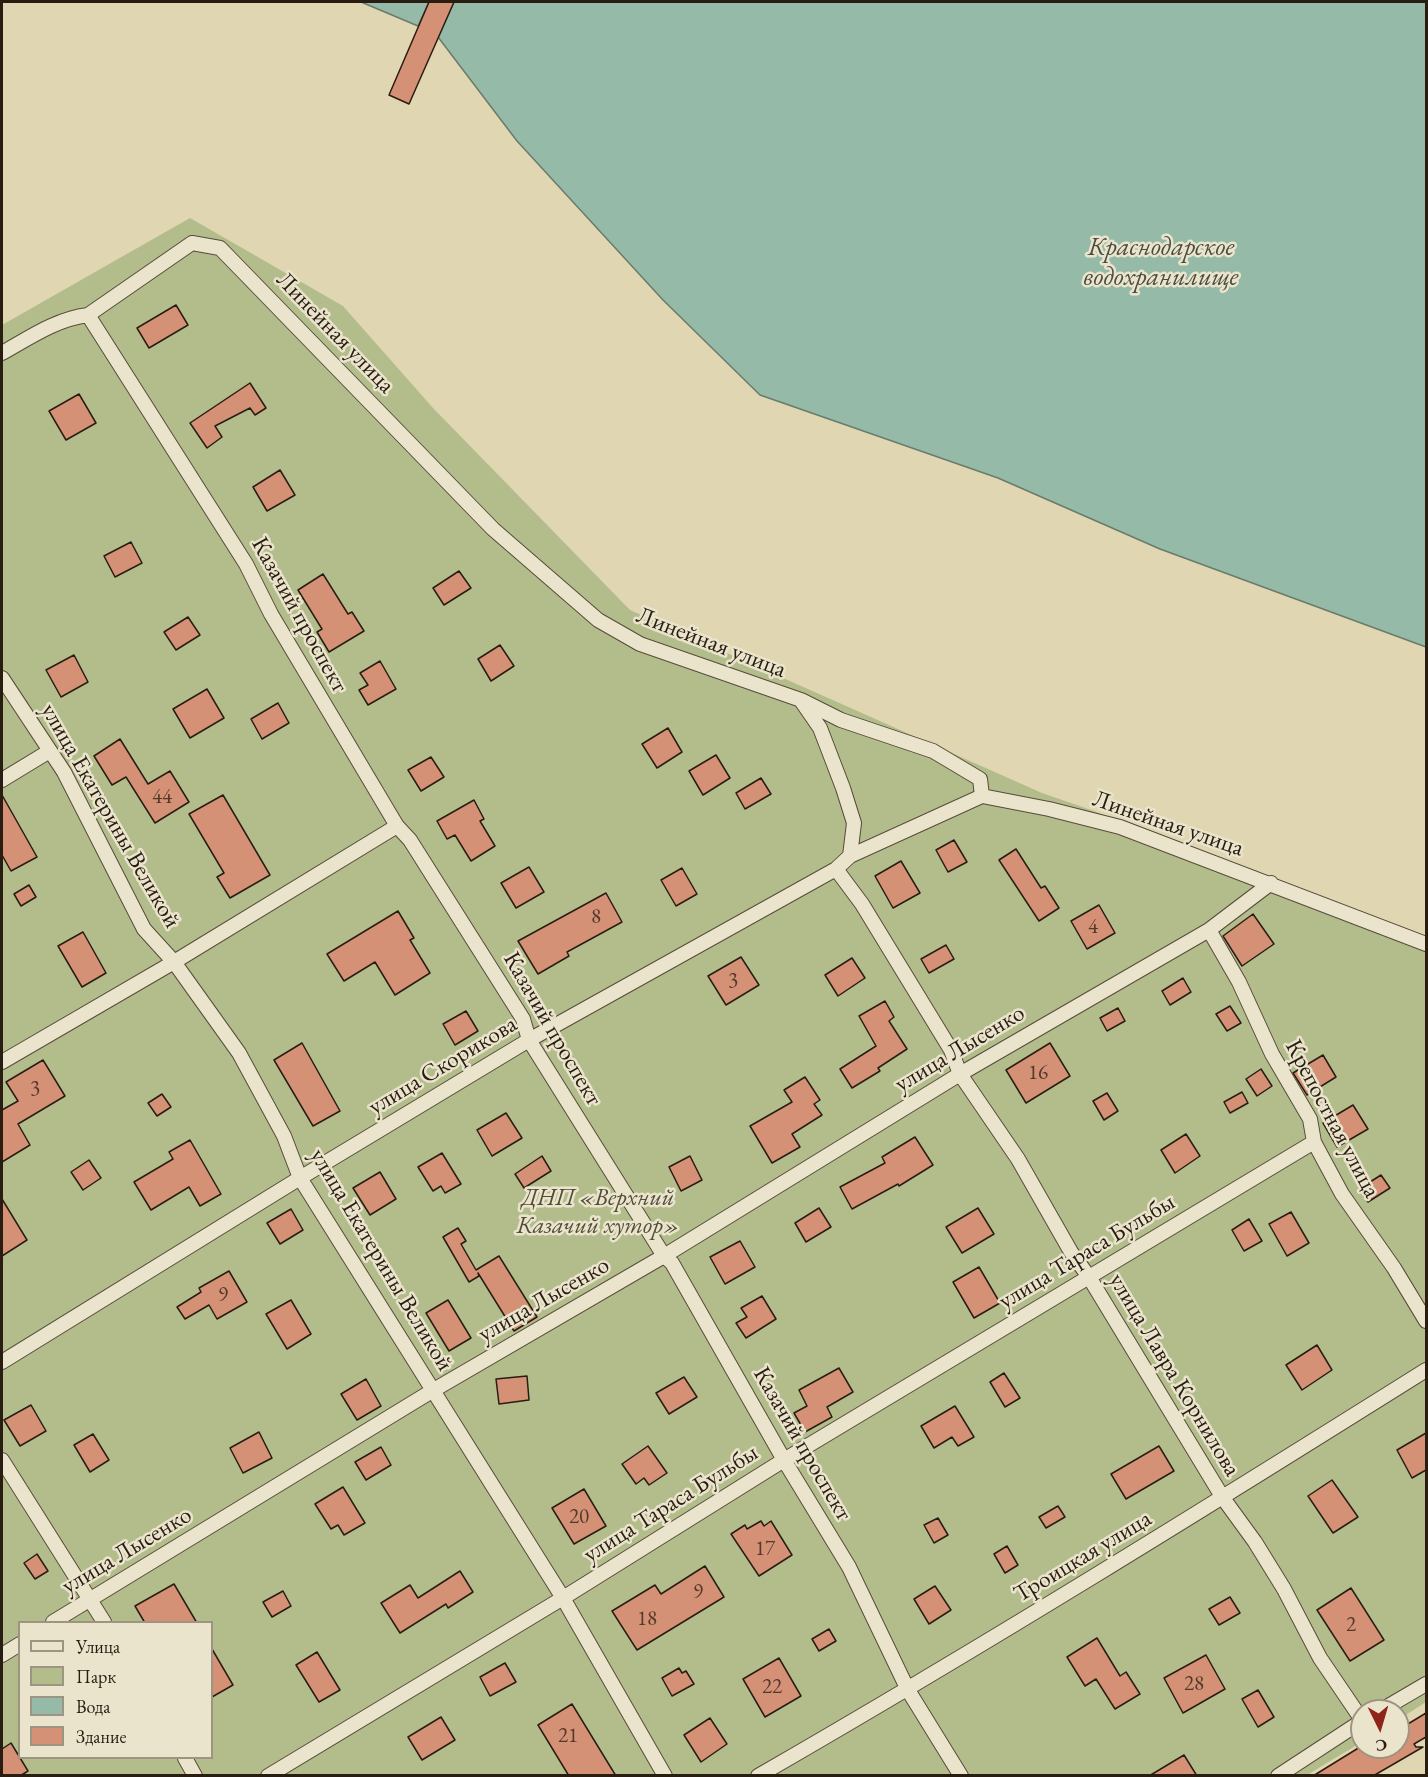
<!DOCTYPE html>
<meta charset="utf-8">
<style>
body{margin:0}
#map{position:relative;width:1428px;height:1777px;overflow:hidden;background:#e0d6b2;font-family:"EB Garamond",serif}
canvas{display:block}
.frame{position:absolute;inset:0;border:3px solid #291d12;pointer-events:none}
.legend{position:absolute;left:18px;top:1621px;width:195px;height:138px;box-sizing:border-box;background:#ebe4cd;border:2px solid #9d9482;margin:0;padding:8px 10px;list-style:none;font-size:18px;color:#291d12}
.legend li{display:flex;align-items:center;gap:12px;height:30px}
.legend b{width:30px;border:2px solid #9d9482}
.north{position:absolute;left:1350px;top:1699px;width:60px;height:60px;box-sizing:border-box;background:#ebe4cd;border:2px solid #9d9482;border-radius:50%;rotate:175deg;font-size:16px;font-weight:700;line-height:24px;text-align:center;color:#291d12}
.north::after{content:'';display:block;margin:auto;width:21px;height:27px;background:#8f2418;clip-path:polygon(50% 0,100% 100%,50% 72%,0 100%)}
</style>
<div id="map">
<canvas width="1428" height="1777"></canvas>
<div class="frame"></div>
<ul class="legend">
<li><b style="height:8px;background:#ebe4cd"></b>Улица</li>
<li><b style="height:16px;background:#b3bd8c"></b>Парк</li>
<li><b style="height:16px;background:#95baa7"></b>Вода</li>
<li><b style="height:16px;background:#d59176"></b>Здание</li>
</ul>
<div class="north">С</div>
</div>
<script>
const g = document.querySelector('canvas').getContext('2d');
g.lineJoin = 'round';
function fill(path, color) {
  g.fillStyle = color;
  g.fill(path, 'evenodd');
}
function stroke(path, color, width, dash) {
  g.strokeStyle = color;
  g.lineWidth = width;
  g.lineCap = dash ? 'butt' : 'round';
  g.setLineDash(dash || []);
  g.stroke(path);
}
function write(font, color, halo, rows, align = 'center') {
  g.font = font + ' "EB Garamond",serif';
  g.lineWidth = 5;
  g.setLineDash([]);
  g.textBaseline = 'middle';
  g.strokeStyle = halo;
  g.fillStyle = color;
  for (const [text, x, y, turn = 0] of rows) {
    g.save();
    g.translate(x, y);
    g.rotate((+turn || 0) * Math.PI / 180);
    g.textAlign = isNaN(turn) ? turn : align;
    if (halo) g.strokeText(text, 0, 0);
    g.fillText(text, 0, 0);
    g.restore();
  }
}
const green = new Path2D(`
 M190 218 343 306 433 408 630 610 1042 793 1094 811 1426 944V1702L1398 1720V1711H1362V1742L1307 1775H2V325ZM20 1622H212V1758H20Z`);
const water = new Path2D(`
 M361 2H429L418 26Z
 M454 2H1426V647L1160 549 998 478 760 395 663 300 517 141 438 37Z`);
const building = new Path2D(`
 M429 2H454L409 104 389 95Z
 M176 305 188 325 149 348 137 328Z
 M250 383 266 408 255 415 250 408 215 426 222 437 207 448 190 423Z
 M79 394 96 423 66 440 49 411Z
 M280 470 295 495 267 511 253 487Z
 M131 542 142 563 115 577 104 556Z
 M459 571 471 588 444 605 433 588Z
 M323 574 348 614 352 612 364 631 329 652 317 632 322 629 298 590Z
 M188 617 200 635 176 650 164 632Z
 M500 645 514 666 491 681 478 659Z
 M74 655 88 682 61 697 46 670Z
 M380 661 396 689 368 705 359 690 368 685 360 673Z
 M207 689 224 718 190 738 173 709Z
 M278 703 289 723 262 739 251 719Z
 M668 728 682 752 657 768 642 744Z
 M120 739 148 784 170 771 189 802 155 823 126 777 112 785 94 756Z
 M716 755 730 778 703 795 689 771Z
 M431 757 444 777 421 791 408 770Z
 M761 778 771 794 745 809 736 793Z
 M2 795 37 857 11 871 2 855Z
 M223 795 270 875 230 898 217 877 224 873 189 814Z
 M474 800 484 819 480 821 495 846 471 861 455 835 447 839 437 821Z
 M954 840 967 862 948 872 936 850Z
 M1016 849 1041 888 1045 886 1059 908 1039 921 999 860Z
 M901 861 920 893 893 908 875 876Z
 M529 867 544 892 516 908 501 883Z
 M682 868 697 894 676 906 661 880Z
 M29 885 36 897 21 906 14 894Z
 M606 893 622 922 567 952 569 956 538 974 518 941Z
 M1099 905 1115 933 1087 949 1071 921Z
 M398 911 414 938 410 940 430 973 395 995 375 962 344 981 327 954Z
 M1253 914 1274 944 1242 966 1223 936Z
 M83 932 106 973 82 987 58 946Z
 M946 945 954 959 929 973 921 959Z
 M741 957 759 985 726 1005 708 976Z
 M852 958 865 978 838 996 825 975Z
 M1183 978 1191 992 1170 1005 1162 991Z
 M885 1001 894 1017 889 1021 907 1049 878 1068 880 1071 852 1088 840 1069 876 1046 859 1016Z
 M1230 1006 1241 1023 1227 1031 1216 1014Z
 M1118 1008 1125 1021 1107 1031 1100 1018Z
 M466 1011 478 1031 455 1045 443 1024Z
 M302 1043 340 1111 313 1126 274 1060Z
 M1050 1043 1070 1076 1026 1103 1006 1070Z
 M1323 1055 1336 1077 1307 1095 1293 1073Z
 M43 1060 65 1096 18 1124 30 1145 2 1162V1110L18 1101 6 1082Z
 M1261 1069 1272 1086 1257 1096 1246 1079Z
 M805 1077 820 1100 814 1104 822 1115 792 1134 800 1147 772 1163 750 1126 792 1102 784 1090Z
 M1242 1092 1248 1103 1230 1113 1224 1102Z
 M1107 1093 1118 1111 1104 1120 1093 1101Z
 M162 1094 171 1107 157 1116 148 1103Z
 M1353 1105 1368 1129 1337 1147 1323 1123Z
 M506 1113 522 1138 492 1156 477 1130Z
 M1186 1134 1200 1156 1175 1173 1161 1150Z
 M915 1137 933 1165 899 1186 898 1184 852 1209 840 1187 885 1163 882 1157Z
 M190 1140 221 1194 200 1206 189 1187 151 1210 134 1182 173 1159 169 1152Z
 M442 1153 461 1184 445 1193 441 1186 433 1191 418 1167Z
 M542 1156 551 1171 524 1188 515 1174Z
 M690 1156 702 1180 681 1191 669 1167Z
 M89 1160 101 1178 83 1190 71 1172Z
 M380 1172 396 1199 370 1215 353 1188Z
 M1381 1175 1390 1188 1368 1202 1359 1189Z
 M2 1199 27 1240 2 1256Z
 M819 1208 831 1227 806 1242 795 1223Z
 M978 1208 994 1234 962 1253 946 1227Z
 M291 1209 303 1230 280 1244 267 1223Z
 M1291 1212 1309 1243 1287 1256 1269 1224Z
 M1249 1219 1262 1241 1244 1251 1232 1230Z
 M458 1228 466 1241 461 1244 476 1270 499 1256 537 1317 514 1331 478 1273 479 1276 469 1282 443 1237Z
 M740 1241 755 1267 725 1284 710 1257Z
 M979 1267 1000 1303 974 1318 953 1282Z
 M229 1271 247 1302 217 1319 209 1305 185 1319 177 1307 201 1292 199 1288Z
 M762 1296 776 1319 746 1338 736 1323 747 1317 741 1308Z
 M291 1300 311 1334 287 1349 266 1314Z
 M448 1300 471 1338 449 1351 426 1313Z
 M1317 1345 1332 1370 1302 1390 1286 1365Z
 M839 1368 853 1392 827 1407 832 1417 805 1432 794 1413 807 1406 799 1390Z
 M1004 1373 1020 1398 1005 1407 990 1382Z
 M527 1376 529 1400 499 1404 496 1379Z
 M684 1377 697 1397 669 1414 656 1393Z
 M366 1379 381 1406 357 1420 341 1394Z
 M31 1405 46 1431 20 1446 4 1420Z
 M955 1406 974 1437 958 1446 952 1437 934 1448 921 1426Z
 M259 1432 272 1458 243 1473 230 1448Z
 M1426 1433V1470L1412 1478 1397 1450Z
 M93 1434 109 1460 90 1472 74 1445Z
 M648 1446 667 1473 649 1485 644 1478 636 1484 622 1464Z
 M1159 1446 1174 1471 1126 1499 1111 1474Z
 M381 1447 391 1465 366 1480 355 1462Z
 M1332 1480 1358 1517 1333 1533 1308 1496Z
 M343 1487 365 1523 344 1535 338 1525 331 1529 315 1504Z
 M584 1489 606 1526 574 1544 552 1508Z
 M1058 1506 1065 1517 1046 1528 1039 1517Z
 M938 1518 948 1535 934 1543 924 1525Z
 M761 1521 764 1526 771 1521 792 1555 759 1576 731 1534 745 1525 747 1529Z
 M1007 1546 1018 1565 1005 1573 994 1554Z
 M37 1554 48 1571 35 1579 24 1563Z
 M705 1566 724 1597 637 1650 612 1611 655 1585 661 1594Z
 M460 1571 473 1592 448 1608 446 1604 400 1633 381 1603 410 1585 418 1598Z
 M174 1584 197 1623H145L135 1606Z
 M935 1586 951 1610 929 1624 914 1599Z
 M1351 1588 1384 1640 1350 1661 1317 1610Z
 M283 1591 291 1606 272 1617 263 1602Z
 M1230 1597 1240 1613 1219 1625 1209 1609Z
 M829 1629 836 1641 819 1651 812 1639Z
 M1097 1638 1120 1676 1126 1672 1140 1694 1115 1709 1096 1679 1085 1686 1067 1657Z
 M212 1649 233 1685 212 1697Z
 M317 1652 340 1690 319 1702 296 1665Z
 M1206 1655 1225 1689 1183 1713 1164 1678Z
 M779 1658 801 1696 765 1717 743 1679Z
 M505 1663 516 1682 490 1696 480 1677Z
 M679 1668 682 1673 686 1671 694 1684 672 1696 662 1678Z
 M1258 1690 1274 1717 1258 1727 1242 1699Z
 M572 1704 616 1776H569L538 1725Z
 M1426 1713V1737L1414 1744 1416 1747H1423L1373 1776H1313L1360 1747H1398V1730Z
 M441 1717 455 1740 422 1760 408 1737Z
 M710 1718 727 1744 701 1762 684 1735Z
 M11 1743 28 1771 20 1776H2V1749Z
 M1184 1755 1197 1776H1149Z`);
const minor = new Path2D(`
 M88 315 246 564 271 614 397 826 410 840 523 1019 529 1040 664 1256 672 1263 784 1460 849 1567 908 1690 961 1776
 M2 353C29 338 56 319 88 315L192 243 220 248 493 529 598 620 640 644 801 700 841 720 933 751 980 779 982 796 1049 809 1120 827 1426 944
 M2 678 64 772 144 929 174 962 239 1053 284 1136 300 1178 563 1598 665 1776
 M802 702 820 728 843 788 854 823 850 856
 M2 780 48 752
 M836 869 862 904 951 1050 960 1074 1018 1159 1071 1252 1089 1277 1223 1498 1255 1542 1284 1589 1320 1658 1362 1720
 M1209 930 1239 982 1272 1054 1310 1119 1314 1142 1342 1194 1394 1268 1426 1321
 M2 1062 174 962 397 826
 M2 1362 300 1178 529 1040 836 869 850 856 982 796
 M2 1460 104 1622
 M53 1622 432 1391 664 1256 960 1074 1209 930 1271 883
 M2 1655 20 1644
 M1380 1711 1426 1684
 M185 1758 195 1776
 M268 1776 563 1598 784 1460 1314 1142
 M758 1776C984 1646 1206 1508 1426 1370
 M1278 1776 1362 1721`);
const numberNames = [
 ["44",162,797],
 ["8",596,917],
 ["4",1093,927],
 ["3",733,981],
 ["16",1038,1073],
 ["3",35,1089],
 ["9",223,1295],
 ["20",579,1517],
 ["17",765,1549],
 ["9",698,1592],
 ["18",647,1619],
 ["2",1351,1625],
 ["28",1194,1684],
 ["22",772,1687],
 ["21",568,1736]
];
const streetNames = [
 ["Линейная улица",335,333,46],
 ["Казачий проспект",299,615,61],
 ["Линейная улица",711,643,21],
 ["улица Екатерины Великой",110,816,60],
 ["Линейная улица",1168,824,19],
 ["Казачий проспект",552,1029,60],
 ["улица Лысенко",960,1049,-31],
 ["улица Скорикова",443,1066,-31],
 ["Крепостная улица",1332,1119,62],
 ["улица Тараса Бульбы",1087,1252,-31],
 ["улица Екатерины Великой",381,1260,59],
 ["улица Лысенко",544,1300,-30],
 ["улица Лавра Корнилова",1174,1375,59],
 ["Казачий проспект",802,1444,60],
 ["улица Тараса Бульбы",671,1504,-32],
 ["улица Лысенко",127,1551,-31],
 ["Троицкая улица",1083,1557,-31]
];
const parkNames = [
 ["ДНП «Верхний",598,1198],
 ["Казачий хутор»",598,1226]
];
const waterNames = [
 ["Краснодарское",1161,248],
 ["водохранилище",1161,278]
];
fill(green, '#b3bd8c');
fill(water, '#95baa7');
stroke(water, '#6a7b6b', 1.5);
fill(building, '#d59176');
stroke(building, '#291d12', 1.5);
stroke(minor, '#574b3a', 16);
stroke(minor, '#ebe4cd', 14);
write('21px', '#543a2b', null, numberNames);
write('24px', '#291d12', '#ebe4cd', streetNames);
write('italic 24px', '#524d37', '#ebe4cd', parkNames);
write('italic 26px', '#494c3f', '#ebe4cd', waterNames);
</script>
